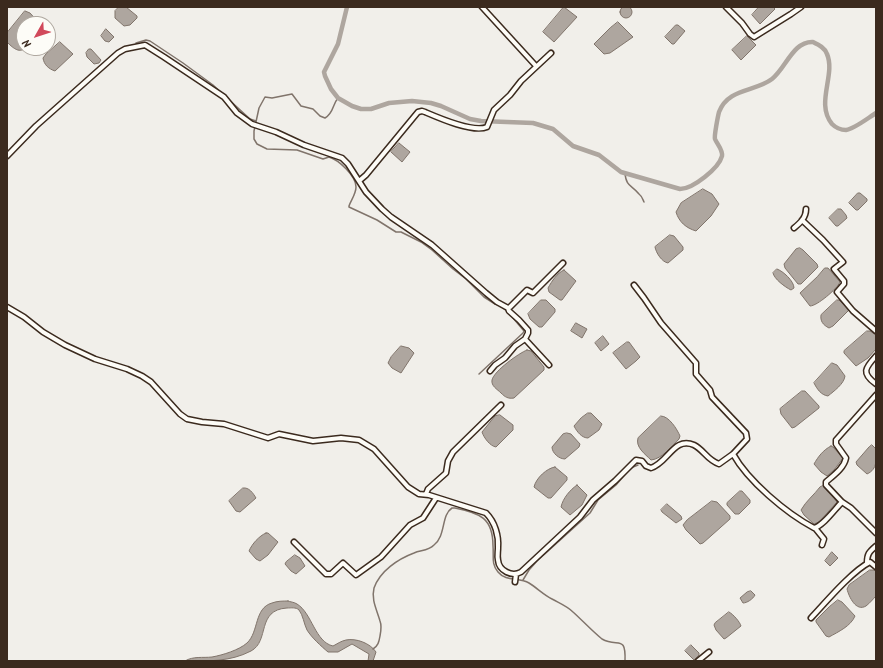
<!DOCTYPE html>
<style>
body{margin:0}
#map{position:relative;width:883px;height:668px;overflow:hidden;background:#f1efea;font-family:Kalam,sans-serif}
canvas{display:block}
.frame{position:absolute;inset:0;border:8px solid #3b2a1e;pointer-events:none}
.north{position:absolute;left:16px;top:16px;width:40px;height:40px;box-sizing:border-box;background:#fdfcf7;border:1px solid #afa8a0;border-radius:50%;rotate:231deg;font-size:11px;font-weight:700;line-height:16px;text-align:center;color:#3b2a1e}
.north::after{content:'';display:block;margin:auto;width:14px;height:18px;background:#d1495b;clip-path:polygon(50% 0,100% 100%,50% 72%,0 100%)}
</style>
<div id="map">
<canvas width="883" height="668"></canvas>
<div class="frame"></div>
<div class="north">N</div>
</div>
<script>
const g = document.querySelector('canvas').getContext('2d');
g.lineJoin = 'round';
function fill(path, color) {
  g.fillStyle = color;
  g.fill(path, 'evenodd');
}
function stroke(path, color, width, dash) {
  g.strokeStyle = color;
  g.lineWidth = width;
  g.lineCap = dash ? 'butt' : 'round';
  g.setLineDash(dash || []);
  g.stroke(path);
}
const water = new Path2D(`
 M620 12a6 6 0 1 1 12 0a6 6 0 1 1-12 0Z
 M119 7H126L137 16V18L130 25 124 26 115 18V11Z
 M564 7 577 17 554 42 543 32Z
 M759 7H773L775 9 760 24 752 15Z
 M25 11 30 13 40 24H24V48H25C19 54 12 47 7 42V33Z
 M618 22 633 37 610 53 604 54 594 44 610 28Z
 M676 25H678L685 31 674 44H672L665 37Z
 M106 29 114 37 109 42 105 41 101 36Z
 M747 36 756 45 741 60 732 50Z
 M60 42 73 54 55 71C49 69 44 65 43 58L46 54Z
 M89 49H91L101 60 99 63 94 64 87 57 86 53Z
 M399 143 410 152 402 162 391 152Z
 M703 189 712 194 719 204 711 216 696 231C686 228 679 222 676 212L681 203Z
 M858 193H860L867 199V201L858 210H856L849 203Z
 M838 209H841L846 215 847 218 838 226H836L829 218Z
 M670 235 674 236 683 247V250L668 263C662 262 656 253 655 247Z
 M800 248 803 250 817 264 818 267 801 284H798L785 268 784 264 796 249Z
 M825 268H828L840 282C837 289 817 306 810 306L800 293 817 277Z
 M777 269C783 271 794 281 794 288L791 290C785 287 774 279 773 273Z
 M564 270 576 281 562 300H560L549 292 548 288C552 281 557 273 564 270Z
 M541 300H546L555 309V312L542 327H539L530 319 528 314Z
 M837 300H839L849 310 833 326 829 328C823 325 820 321 821 315Z
 M576 323 587 329 582 338 571 331Z
 M867 331H870L876 335V349L868 358 856 366 844 353V351Z
 M603 336 609 344 601 351 595 343Z
 M627 342H629L640 357 636 361 626 369 613 353Z
 M401 346 409 348 414 353 401 373 392 368 388 363 391 357Z
 M527 350 531 351 544 367V370L514 398C508 399 505 397 501 393 497 389 491 386 492 380 494 371 519 353 527 350Z
 M832 363 837 365 845 376C844 384 834 391 828 396 821 395 817 389 814 383Z
 M802 391H805L819 406V408L795 427 792 428 781 414 780 409Z
 M588 413H591L602 424 599 430 588 438C582 438 577 432 574 426L581 418Z
 M500 415 513 425V430L496 447C490 446 484 438 482 432L495 416Z
 M661 416C669 416 677 429 680 436L679 439C672 446 662 459 651 460 645 454 635 447 638 438Z
 M567 433 571 434 580 444 579 447 565 459C559 459 552 453 552 447L563 434Z
 M872 445 876 449C876 459 878 469 867 474L857 465 856 462 869 447Z
 M831 446 833 447 843 458 834 470 827 476 821 472 814 464C818 457 823 450 831 446Z
 M555 467 567 477V480L551 498H548L534 487C536 478 547 468 555 467Z
 M577 485 587 495 582 505 570 515 561 507C563 498 570 490 577 485Z
 M823 486 830 492 837 502 819 522 814 524 804 515 801 510C806 501 814 495 820 487Z
 M243 488C249 487 253 493 256 498L240 512 236 511 229 501Z
 M740 491H742L750 500V503L739 514H735L727 505V503Z
 M712 501 717 502 730 516V519L703 543 700 544 686 530 683 525 687 520Z
 M667 504 681 516 682 519 676 523 662 512 661 510Z
 M266 533H268L278 542 268 555 260 561 256 559 249 551C252 544 259 536 266 533Z
 M832 552 838 558 830 566 825 561Z
 M295 555 300 558 305 566 296 574 291 571 285 564 286 562Z
 M870 570H874L876 572V596C873 599 870 603 866 606 856 612 849 597 847 589L849 585Z
 M751 591 755 595C753 599 747 603 743 603L740 598 747 592Z
 M838 600 842 602 855 616C851 626 838 632 829 637L826 636 816 622V620L829 607Z
 M288 601C290 602 294 602 297 604 312 613 315 642 333 646 337 644 341 641 346 640 356 638 370 643 376 652L373 661H368L369 654 352 644 338 652H328C321 646 312 638 307 630 304 624 303 615 299 610 296 607 291 608 287 608 256 610 270 641 251 651 230 662 208 661 185 661 193 656 203 658 212 657 223 655 239 650 247 643 259 632 254 608 272 603 277 601 283 601 288 601Z
 M729 612C733 614 740 622 741 626L726 638 724 639 716 630 714 625 715 623Z
 M691 645 699 653V655L694 660 685 651Z`);
const stream = new Path2D(`
 M136 43 146 40 150 41 183 63 213 85 250 119 256 121
 M338 98C332 105 334 113 325 118L320 116 313 109 301 106 292 94 272 98 265 97 259 108 254 131V139L257 144 267 149 297 150 323 159 329 157C339 160 356 176 356 187 356 194 351 200 349 206V207L377 220 396 232H401L421 242 432 250 453 269 466 279 484 297 495 304 499 305 508 312 524 331 523 333 479 374
 M625 173C626 187 632 185 639 194 642 196 643 200 644 202
 M523 580 529 570 537 561 590 513 598 500 616 485 628 471 633 467 638 465
 M373 649C378 646 379 642 380 636 381 631 382 626 380 621 377 610 371 600 374 588 380 571 398 559 414 553 421 550 428 551 434 545 446 536 441 515 452 508H455C480 513 493 518 493 546 494 556 491 564 498 572 506 582 519 577 529 583 537 588 544 595 552 599 559 603 567 606 573 612 583 621 592 631 602 639 618 648 626 634 625 661`);
const canal = new Path2D(`
 M347 7 338 44 324 72 325 76 331 89 338 98 352 106 361 109H371L389 103 412 101 431 103 441 106 470 119 481 121 533 123 553 129 573 146 599 155 621 172 680 189C693 189 719 168 722 156 723 150 717 144 715 139 714 136 718 116 719 112 728 88 755 92 772 79 786 68 793 41 813 42 819 45 825 48 827 54 836 75 815 103 832 124 836 128 840 130 846 130 854 129 868 118 876 113`);
const minor = new Path2D(`
 M482 7 536 66
 M726 7 742 23 750 34 754 37 791 14 801 7
 M7 156 36 126 118 53 125 49 145 45 164 57 224 97 237 113 252 124 276 132 304 145 342 158 348 164 366 192 382 209 391 217 432 245 486 293 497 302 508 308 510 307 527 290 533 293 563 263
 M359 181 366 175 418 112 422 111 425 112C439 118 473 133 487 127L494 110 510 95 521 81 551 53
 M802 220 823 240 843 262 834 269 844 281V284L837 292 853 311 876 331
 M794 228C800 223 806 218 806 209
 M634 285 644 298 661 323 696 363V374L710 390 712 397 746 433 747 439 733 454C748 481 786 513 814 528 823 526 835 509 842 502
 M7 307 24 317 43 332 65 345 95 359 127 369 142 376 151 382 180 414 187 419 202 422 224 424 268 438 279 434 313 441 341 438 359 440 374 449 408 487 419 494 429 495 486 513C495 522 499 536 498 548 498 552 497 556 498 560 499 571 512 577 521 572L580 517 593 500 615 481 636 460 642 461 646 466 651 468C668 463 674 436 694 445 704 450 707 460 719 464L733 454
 M525 339 549 365
 M876 356C865 368 861 373 876 384
 M490 371 495 365 505 358 515 346 525 339 528 333V330L519 320 509 311 508 308
 M876 395 836 440V444L846 458C844 468 834 475 826 482V485L842 502 851 508 876 533
 M426 494 428 489 446 473 448 461 453 452 501 405
 M815 528 824 539 822 545
 M294 542 326 574H331L343 563 356 575 381 557 410 525 423 518 436 498
 M867 563C867 554 869 552 876 546
 M515 582 516 574
 M811 618C825 603 852 571 870 562L876 567
 M698 661 709 652`);
fill(water, '#aea69f');
stroke(water, '#80746b', 1);
stroke(stream, '#80746b', 1.5);
stroke(canal, '#aea69f', 4.5);
stroke(minor, '#3b2a1e', 7);
stroke(minor, '#fdfcf7', 4);
</script>
